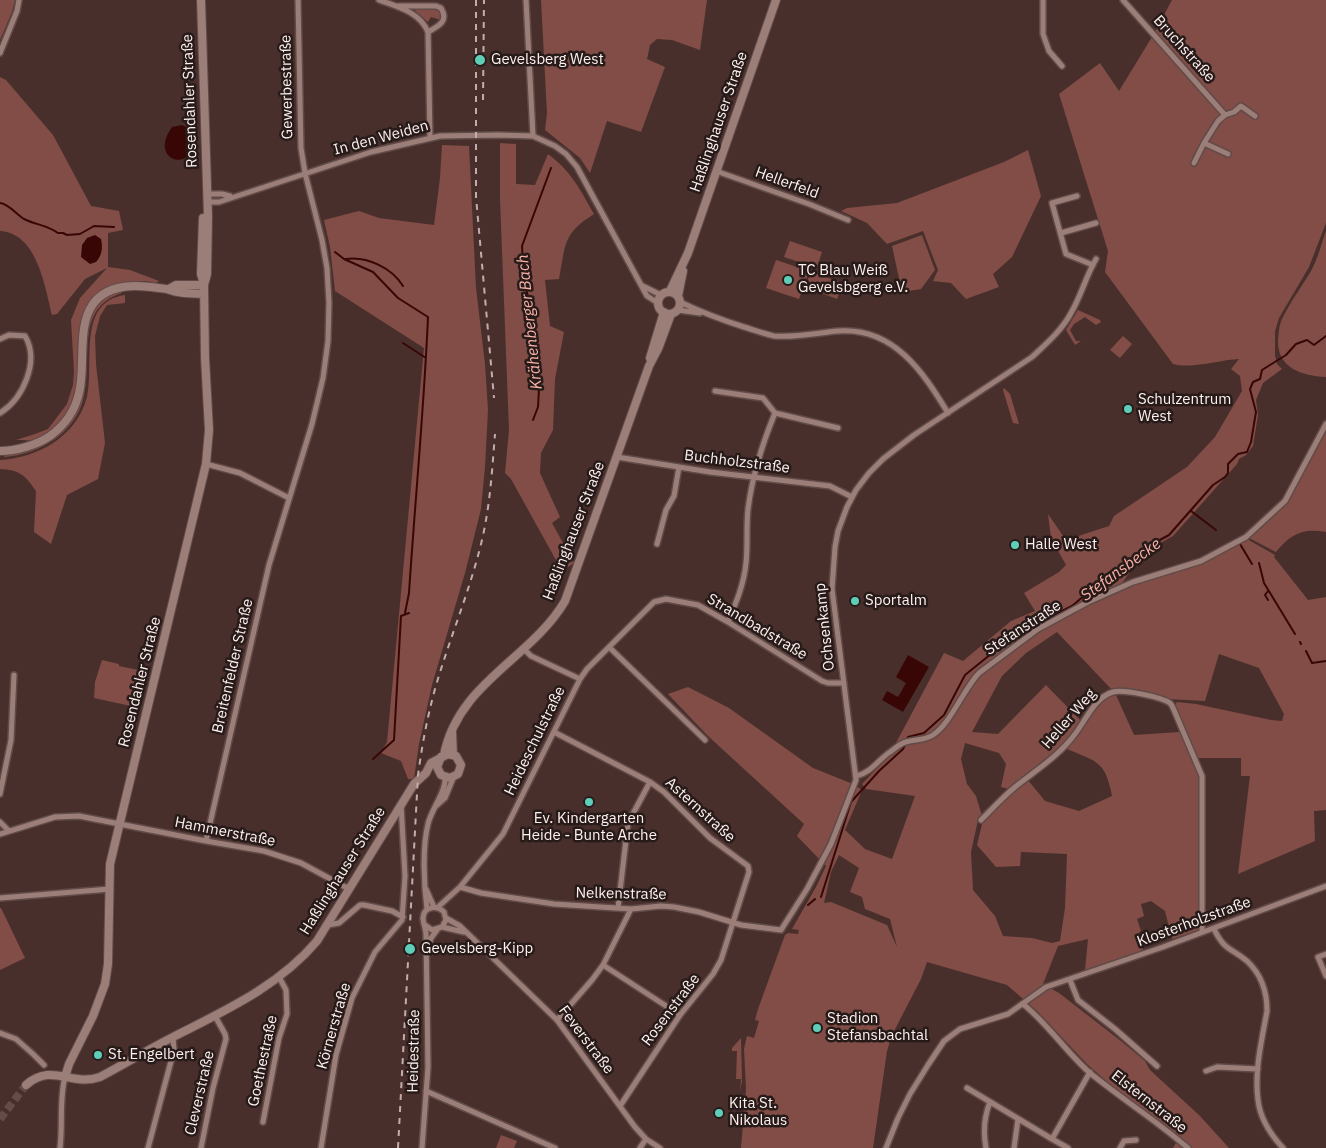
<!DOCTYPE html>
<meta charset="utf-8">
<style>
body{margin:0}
canvas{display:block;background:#492f2b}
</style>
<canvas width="1326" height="1148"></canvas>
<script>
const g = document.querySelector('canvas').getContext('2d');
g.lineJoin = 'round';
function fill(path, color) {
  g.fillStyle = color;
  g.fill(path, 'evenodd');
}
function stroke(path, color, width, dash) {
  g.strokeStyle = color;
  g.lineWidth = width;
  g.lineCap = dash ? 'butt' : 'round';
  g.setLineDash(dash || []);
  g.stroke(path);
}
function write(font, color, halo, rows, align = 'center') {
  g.font = font + ' "IBM Plex Sans",sans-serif';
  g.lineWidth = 5;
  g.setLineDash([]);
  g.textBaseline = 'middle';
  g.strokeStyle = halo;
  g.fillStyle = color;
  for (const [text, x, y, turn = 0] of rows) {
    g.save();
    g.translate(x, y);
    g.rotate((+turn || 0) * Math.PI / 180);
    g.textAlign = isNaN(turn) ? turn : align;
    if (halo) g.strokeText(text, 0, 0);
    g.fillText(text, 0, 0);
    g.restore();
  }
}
const green = new Path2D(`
 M0 0H15L12 12 0 40Z
 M541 0H707L700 50 672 40 657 39 650 45 647 59 665 67 641 132 607 121 590 173 580 158 545 130 547 113Z
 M1172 0H1326V223L1309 267 1279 318 1275 331V355L1277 364 1282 369 1263 383 1256 400 1258 415 1253 446 1246 455 1239 459 1237 464 1173 536 1144 552 1120 586 1221 553 1247 539 1275 555 1274 557 1308 600 1326 597V810L1314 811 1315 841 1238 874 1250 776H1241V758H1196L1174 706 1177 702 1196 704 1271 720 1282 721 1284 714 1259 668 1219 654 1205 701 1166 699 1113 691 1057 632 1026 653 1002 676 972 732 998 734 1046 685 1082 722C1062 749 1036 769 1009 789L1001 787 1006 764 999 753 965 743 961 759 967 784 976 796 982 816 978 820 971 852 973 890 995 916 1003 936 1032 938 1052 943 1060 941 1065 908 1067 854 1021 852 1020 866 996 867 977 845 983 820 1013 790 1027 779 1045 801 1079 811 1112 796C1105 759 1096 762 1065 748L1103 699 1116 695 1134 735 1180 732 1199 776V930L1172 939 1165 911 1151 901 1141 904 1144 916 1137 919 1141 931 1139 932 1143 951 1085 970 1088 939 1058 946 1043 984 1059 993 1121 1041 1145 1061 1150 1070 1200 1116 1229 1148H1173L1176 1143 1087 1064 1037 1011 1007 985 927 962 921 979 892 1035 887 1051 873 1148H741L746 1089 744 1049 747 1036 754 1038 759 1021 755 1020 758 1009 785 935 788 933 798 934 799 930 792 929 816 887 826 866 797 836 804 824 708 736 668 694 688 687 729 708 813 768 853 784 862 790 845 830 865 849 892 859 915 796 866 789 862 784 889 756 944 653 963 661 1011 621 1035 611 1024 593 1059 572 1066 565 1051 538 1048 514 1066 540 1109 526 1114 516 1187 467 1215 437 1242 391 1240 376 1231 369 1239 359C1218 360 1194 369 1173 364L1105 272 1108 251 1059 94 1100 63 1119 91 1155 32ZM839 855 859 868 850 892 862 897 865 909 890 919 897 947 887 925 831 902 824 903 831 872Z
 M416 8 439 10 442 15 441 20 431 17 428 22 415 11Z
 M0 77 6 80 53 135 91 206 119 211 123 230 108 233V267L130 270 159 281 154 284 152 282 142 281V282C131 281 123 283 112 286 65 303 85 356 77 392 72 412 55 434 35 440 30 441 22 440 16 440L35 434 48 429 67 404 73 385 74 372 71 320 80 298 107 268 85 279 57 314 52 315C45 286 37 233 0 231Z
 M500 143 516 144V184L535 185 548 154C571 171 580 189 594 214 562 234 566 244 559 279L545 280 550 326 564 332 555 379 553 430 541 453 540 473 560 517 552 523 574 563 562 571 511 479 505 473 509 430 500 199Z
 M442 145 469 146 476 288 485 364 488 410 485 467 481 509 465 573 432 685 419 744 414 779H408L401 761 381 753 387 742 424 348 335 291 330 247 324 220 359 211 379 218 434 225 440 178Z
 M1028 150 1041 196 1012 257 993 274 999 287 966 299 951 283 933 281 938 270 923 231 887 244 867 223 841 211 847 208 897 203 1004 162Z
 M1326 231V377C1302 376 1277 368 1278 340 1279 332 1279 324 1283 317 1291 301 1302 286 1311 271 1318 259 1321 244 1326 231Z
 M922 235 935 270 921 289 902 292 892 246Z
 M790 241 822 252 817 268 784 257Z
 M776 260 809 271 799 299 766 288Z
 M811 272 843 283 837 299 805 287Z
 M120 291 122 293C74 308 93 358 84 396 81 413 69 429 55 439 41 449 21 456 4 457L5 455C138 437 45 315 120 291Z
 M125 295V303L107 305 100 316 95 336 96 364 105 443 98 479 67 495 51 544 34 532 36 491C25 475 20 470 0 469V460C38 458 77 436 87 397 95 364 76 302 125 295Z
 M1078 310 1100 320 1101 322 1096 325 1085 317 1074 324 1070 330 1076 341H1081L1075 345 1066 330Z
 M1123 336 1132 344 1120 358 1110 350Z
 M1004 388 1010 394 1019 424 1013 423 1003 390Z
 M1326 429V532C1302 528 1291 534 1276 552L1249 538 1285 504Z
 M102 660 119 664V666L148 672 140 708 94 698 95 682Z
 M0 908H1L25 958 0 970Z
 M741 1038 742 1081 740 1091 741 1079H723H736L737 1051H732V1048Z
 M501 1135 517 1141 514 1148H496Z`);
const water = new Path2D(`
 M182 125C189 128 192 132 193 140 195 173 147 162 172 127Z
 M95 235 101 239C103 247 102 256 96 262L90 264 81 257 82 245 87 238Z
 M908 655 929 667 903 712 882 700 887 691 898 697 906 683 896 677Z`);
const stream = new Path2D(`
 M0 203C9 204 16 214 24 219 36 225 47 225 58 233H63L67 235 80 234 94 226 114 227
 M335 252 344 259 373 272 398 298 428 317C424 410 415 501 409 593L405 613
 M346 259C367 256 392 268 403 286
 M403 343 426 358
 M533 420 538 407 539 389 529 317 528 298 524 278 522 246 551 168
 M1191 511 1216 530
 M1240 544 1252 564
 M1259 563 1264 583 1295 634
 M1268 591 1265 595 1268 600
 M1300 642 1301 644
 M1306 651 1312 663 1326 661
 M906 740 908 737 924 733 944 715 965 675 996 650 1040 618 1050 617 1072 606 1098 584 1122 573 1145 548 1169 535 1213 485 1225 477 1228 473V464L1238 454 1247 452 1251 442 1256 412 1250 389 1253 382 1260 379 1262 370 1286 355 1296 344 1307 340 1314 345 1326 336
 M373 759 394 740 401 616 409 613
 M821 897 851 802 879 771 903 749 905 745
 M808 905 815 899`);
const secondaryTunnel = new Path2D(`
 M0 1119 26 1085`);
const street = new Path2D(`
 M379 0C398 7 420 12 428 32L430 137
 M526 0 533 136
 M1043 0V34L1049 51 1062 66
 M1123 0 1225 115 1218 121 1204 143 1228 154
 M398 6H436L441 8C449 21 439 26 428 32
 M0 53 17 11 19 0
 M1225 115 1234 112 1241 106 1255 116
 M1194 163 1204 143
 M716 171 809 204 848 220
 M207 194H222L230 196
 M1077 196 1052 203 1066 254 1093 265
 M207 202H219L371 152 440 136 499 135 533 136 555 146 566 154 577 167 647 296 658 303
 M1061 233 1096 223
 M643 286 661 295
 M680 302C701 312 722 320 744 327 754 330 764 334 774 336 795 338 817 333 838 331 894 327 923 372 948 413
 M678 310 700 313
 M0 339 9 335 25 336C40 361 23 399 0 413
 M715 391 763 398 775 413 838 428
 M617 457 710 472 830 486 852 497
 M206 464 240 473 289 498
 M657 544 666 510 674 496 679 467
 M728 622C736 603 744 584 746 563 748 545 746 527 748 509 752 478 763 442 775 413
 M609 647 705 740
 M524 649 531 656 580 679
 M554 732 650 782 664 792 710 838 748 866 749 872 721 960 713 974 680 1015 620 1106
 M856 776C871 773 878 760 890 752 894 749 899 745 903 743 913 739 924 741 933 735 951 723 963 690 979 673L1038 629 1088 602 1133 582 1201 561 1246 537 1285 501 1326 424
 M0 794 11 740 14 675
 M436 806 445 798 454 776
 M981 820C992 809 1003 797 1015 787 1036 770 1059 756 1075 734 1086 720 1095 697 1113 692 1124 689 1161 697 1170 703 1172 705 1173 708 1174 710L1202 776V932
 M0 822 9 831
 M0 834 55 817 79 816 206 841 264 851 301 863 349 889
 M206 841 269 565 312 424 323 378 328 341 329 303 327 268 322 240 305 173 301 148 298 0
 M460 887 481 893 554 904 631 909 661 906 674 907 699 912 741 925 781 930 807 889 831 844 856 780 832 589 835 547 838 531 847 507 856 490 869 473 883 459 914 435 1032 357C1047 343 1062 330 1071 313 1081 296 1086 276 1096 259
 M426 889 434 907
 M0 898 110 889
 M438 907 460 887 503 834 580 679 587 669 654 602 666 599 698 605 728 622 822 681 828 683H844
 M618 908 628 823 650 782
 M427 909C424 886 422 848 428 824 431 810 447 790 445 777
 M446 918 460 926 557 1020 635 1127 646 1139 660 1148
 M328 925 339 923 360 905H364L392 911 403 917
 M442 927 464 932
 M1214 929C1224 950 1231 948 1247 961 1261 974 1267 992 1267 1011 1262 1039 1254 1071 1258 1100 1260 1118 1271 1135 1283 1148
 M428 949 431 938 437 930
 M1326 954 1318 957 1326 976
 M603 965 680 1015
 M1070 980 1078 1000 1115 1029 1157 1066
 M1023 1004C1048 1024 1066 1052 1090 1073 1122 1099 1157 1121 1188 1148
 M557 1020 592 980 603 965 631 909
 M0 1033 16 1039 33 1054 44 1065
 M1206 1071 1217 1067 1258 1069
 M967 1088 1052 1139
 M426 1091 555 1148
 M263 1122 279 1038 287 1014 286 990 279 977
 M60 1148C63 1124 59 1100 65 1077
 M148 1148 174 1050 173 1037
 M201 1148 213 1088 226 1039 225 1034 215 1016
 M321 1148 336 1055 352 998 375 952 402 920 405 876 401 804
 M422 1148 428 1067 426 934C426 929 423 923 423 918 424 906 437 905 444 912L446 920 442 927 432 930 425 925
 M640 1148 646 1139
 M886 1148 898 1118 910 1094 928 1065 944 1041 960 1029 1008 1014 1046 987 1163 947 1326 886
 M986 1148C983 1132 984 1117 990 1102
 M1014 1148 1018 1119
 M1068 1148 1052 1139 1090 1072
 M1120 1148 1124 1141 1136 1140`);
const secondary = new Path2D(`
 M203 218 201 274 204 284
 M169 289 176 285H204
 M670 291 688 253 776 0
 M658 303a11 11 0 1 1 22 0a11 11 0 1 1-22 0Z
 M678 296 683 271
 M650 358 664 312
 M0 451C16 451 37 445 50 436 65 425 75 411 79 393 88 359 69 300 118 288 133 284 152 287 167 289 171 290 174 292 178 292 186 294 196 293 204 294
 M452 731 453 755
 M444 755C458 683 531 659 565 601L649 366 658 349 671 314
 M65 1077 69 1064 93 1016 105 984 108 964 110 864 206 464 209 430 205 358 204 285 207 274 208 216 201 0
 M26 1085C52 1062 71 1087 100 1077 125 1064 149 1049 175 1036 226 1010 279 986 317 941L414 784 426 773 431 763 448 754 456 756 461 765 458 774 450 778 441 775 437 767 441 757`);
const rail = new Path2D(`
 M476 0V197L494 398
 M483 100 484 0
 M398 1148 418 775C422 746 427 718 435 689 449 640 469 593 481 544 490 508 492 471 495 434`);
const markers = [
 [480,60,6,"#5eceb8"],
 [788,280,5,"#5eceb8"],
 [1128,409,5,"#5eceb8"],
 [1015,545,5,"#5eceb8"],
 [855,601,5,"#5eceb8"],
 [589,802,5,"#5eceb8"],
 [410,949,6,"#5eceb8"],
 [817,1028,5,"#5eceb8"],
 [98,1055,5,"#5eceb8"],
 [719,1113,5,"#5eceb8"]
];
const streetNames = [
 ["Bruchstraße",1184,49,48],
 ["Gewerbestraße",287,87,-91],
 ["Rosendahler Straße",190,101,-92],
 ["Haßlinghauser Straße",719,122,-71],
 ["In den Weiden",381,138,-15],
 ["Hellerfeld",787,183,20],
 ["Buchholzstraße",737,462,7],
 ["Haßlinghauser Straße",574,531,-69],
 ["Strandbadstraße",757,627,31],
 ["Ochsenkamp",825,627,-96],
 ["Stefanstraße",1023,628,-33],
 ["Breitenfelder Straße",233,666,-77],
 ["Rosendahler Straße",140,682,-76],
 ["Heller Weg",1069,719,-49],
 ["Heideschulstraße",535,741,-64],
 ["Asternstraße",700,810,42],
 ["Hammerstraße",225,832,11],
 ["Haßlinghauser Straße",343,871,-58],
 ["Nelkenstraße",621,894,1],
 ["Klosterholzstraße",1194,922,-20],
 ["Rosenstraße",671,1010,-53],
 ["Körnerstraße",334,1026,-74],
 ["Feverstraße",586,1040,53],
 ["Heidestraße",414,1051,-89],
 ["Goethestraße",263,1061,-78],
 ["Cleverstraße",200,1093,-77],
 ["Elsternstraße",1149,1102,38]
];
const poiNames = [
 ["Gevelsberg West",491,60],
 ["TC Blau Weiß",798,271],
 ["Gevelsbgerg e.V.",798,288],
 ["Schulzentrum",1138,400],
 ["West",1138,417],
 ["Halle West",1025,545],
 ["Sportalm",865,601],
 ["Ev. Kindergarten",589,819,"center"],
 ["Heide - Bunte Arche",589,836,"center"],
 ["Gevelsberg-Kipp",421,949],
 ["Stadion",827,1019],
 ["Stefansbachtal",827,1036],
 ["St. Engelbert",108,1055],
 ["Kita St.",729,1104],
 ["Nikolaus",729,1121]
];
const waterNames = [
 ["Krähenberger Bach",530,322,-96],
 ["Stefansbecke",1121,570,-36]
];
fill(green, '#814d46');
fill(water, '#380705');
stroke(stream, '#380705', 2);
stroke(secondaryTunnel, '#644c48', 8, [8, 4]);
stroke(street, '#604b48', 8);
stroke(secondary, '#604b48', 10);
stroke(street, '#9c7e79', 5);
stroke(secondary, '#9c7e79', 8);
stroke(rail, '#c1aeac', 2, [6, 6]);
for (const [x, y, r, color] of markers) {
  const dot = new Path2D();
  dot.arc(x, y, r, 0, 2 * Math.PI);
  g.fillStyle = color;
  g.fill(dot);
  stroke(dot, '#271b19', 2);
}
write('15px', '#fef0ee', '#271b19', streetNames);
write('15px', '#fef0ee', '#271b19', poiNames, 'left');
write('italic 16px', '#f9b0a6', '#271b19', waterNames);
</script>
